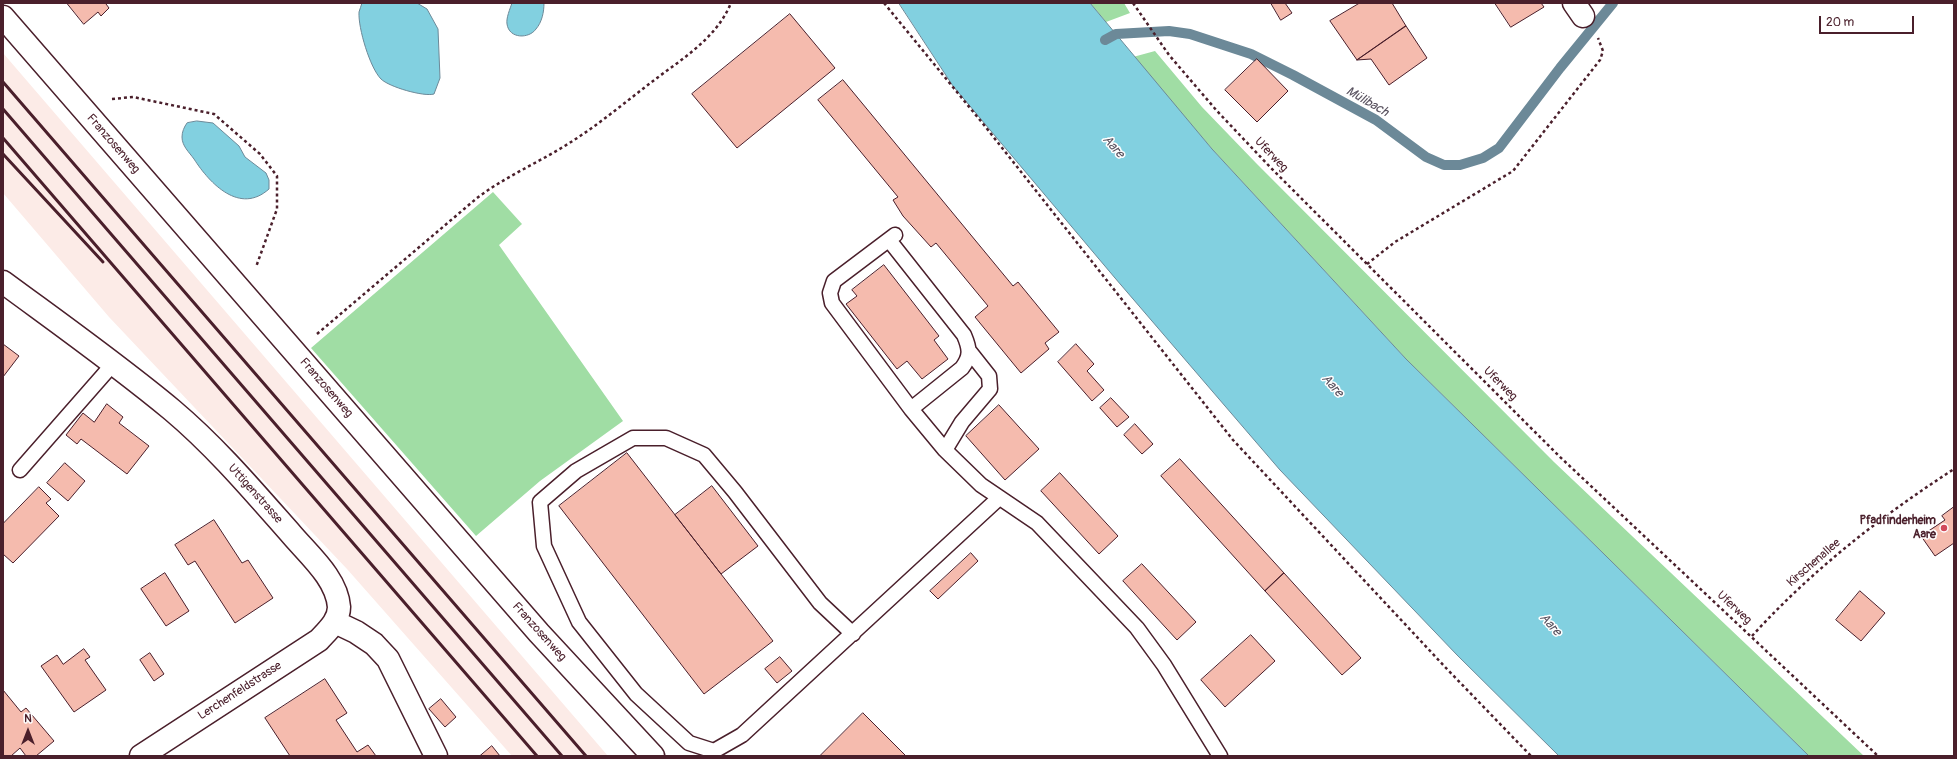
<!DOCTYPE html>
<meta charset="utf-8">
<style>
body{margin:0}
#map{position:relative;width:1957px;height:759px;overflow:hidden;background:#fff;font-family:Pangolin,sans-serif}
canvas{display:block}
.frame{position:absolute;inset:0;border:4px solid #4a1f2b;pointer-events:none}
.north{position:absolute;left:8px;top:711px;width:40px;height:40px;-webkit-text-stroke:3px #fff;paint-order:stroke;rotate:0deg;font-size:11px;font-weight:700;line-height:16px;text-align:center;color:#4a1f2b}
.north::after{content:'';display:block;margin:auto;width:14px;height:18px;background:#4a1f2b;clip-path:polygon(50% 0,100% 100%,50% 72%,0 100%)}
.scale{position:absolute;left:1819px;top:16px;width:95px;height:18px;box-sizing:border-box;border:2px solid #4a1f2b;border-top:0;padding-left:5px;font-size:12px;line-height:14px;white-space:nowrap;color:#4a1f2b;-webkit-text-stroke:3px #fff;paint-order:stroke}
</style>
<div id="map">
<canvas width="1957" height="759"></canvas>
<div class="frame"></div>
<div class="north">N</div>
<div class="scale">20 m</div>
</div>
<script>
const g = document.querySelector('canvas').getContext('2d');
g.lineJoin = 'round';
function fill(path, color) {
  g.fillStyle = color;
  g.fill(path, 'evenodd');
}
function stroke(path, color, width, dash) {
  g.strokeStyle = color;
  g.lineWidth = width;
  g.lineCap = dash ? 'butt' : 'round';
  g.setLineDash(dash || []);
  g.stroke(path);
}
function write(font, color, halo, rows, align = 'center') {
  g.font = font + ' Pangolin,sans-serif';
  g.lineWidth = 3;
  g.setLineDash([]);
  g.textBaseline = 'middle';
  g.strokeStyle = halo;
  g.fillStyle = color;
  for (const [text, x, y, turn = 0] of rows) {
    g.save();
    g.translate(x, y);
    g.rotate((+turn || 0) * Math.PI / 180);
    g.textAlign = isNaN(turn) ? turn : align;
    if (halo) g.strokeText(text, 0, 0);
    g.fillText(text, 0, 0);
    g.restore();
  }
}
const built = new Path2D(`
 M3 53 608 756H512L347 569 109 317 3 193Z`);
const green = new Path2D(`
 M1090 3H1124L1130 13 1106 22Z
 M1155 51 1202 107 1256 163 1554 462 1864 756H1809L1406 359 1212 149 1133 57Z
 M493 192 522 224 499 245 623 421 540 481 476 536 311 348Z`);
const water = new Path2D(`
 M362 3H417L427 9 438 29 440 78 434 94C424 97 389 87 381 79 370 68 358 28 359 12 360 9 361 6 362 3Z
 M512 3H544C544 12 542 22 536 29 529 39 509 39 507 24 506 18 510 9 512 3Z
 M899 3H1090L1212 149 1406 359 1809 756H1559L1457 655 1280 470 1115 278 953 86Z
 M197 121 213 123 239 146 245 157 266 173 269 180V189C240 215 210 184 194 159 189 152 182 146 182 137 182 132 184 127 187 123Z`);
const stream = new Path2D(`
 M1105 40 1116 34 1169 31 1190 34 1251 54 1293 75 1376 120 1426 157 1444 165H1460L1483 158 1499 148 1560 68 1613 3`);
const building = new Path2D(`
 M67 3H108L106 4 109 8 101 16 98 12 84 24Z
 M1271 3H1285L1292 13 1281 20Z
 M1360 3H1392L1406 26 1357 60 1330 21Z
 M1495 3H1541L1544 7 1511 27Z
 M790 14 835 68 737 148 692 94Z
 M1406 26 1427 58 1389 85 1371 59 1357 60Z
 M1257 59 1288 91 1257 122 1225 90Z
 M843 80 1013 286 1018 282 1059 332 1045 343 1049 349 1021 373 975 317 988 306 936 243 931 247 903 216 893 200 898 197 818 100Z
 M884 265 939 336 934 340 948 359 922 379 907 361 897 369 846 304 857 296 852 290Z
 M3 344 19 356 3 377Z
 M1076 344 1094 364 1087 371 1104 390 1092 401 1058 362Z
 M1111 398 1129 417 1117 427 1100 408Z
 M107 404 123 417 119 423 149 446 127 474 81 439 77 444 66 435 83 413 94 422Z
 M999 405 1039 449 1005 480 966 436Z
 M1135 424 1153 444 1142 454 1124 435Z
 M627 453 773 641 704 694 559 506Z
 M1180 459 1284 573 1265 591 1161 476Z
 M65 463 85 481 68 501 47 483Z
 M1060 473 1118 536 1099 554 1041 491Z
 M712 486 758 546 721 574 675 515Z
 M39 487 51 499 46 503 59 516 13 563 3 554V524Z
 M1954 507V543L1935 556 1921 536 1945 520 1942 516Z
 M214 520 242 563 248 560 273 598 235 623 195 561 188 565 175 545Z
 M971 553 978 561 938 599 930 591Z
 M1142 564 1196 622 1177 640 1123 581Z
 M165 573 189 611 166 626 141 589Z
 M1284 573 1361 658 1342 675 1265 591Z
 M1860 591 1885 613 1861 641 1836 620Z
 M1251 635 1275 661 1225 707 1201 680Z
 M84 649 90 657 85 660 106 690 74 712 41 666 57 655 63 664Z
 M150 653 164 674 154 681 140 660Z
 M780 657 792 671 777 683 765 669Z
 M325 679 347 713 336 720 357 752 368 745 376 756H290L265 718Z
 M3 690 21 712 26 708 54 741 36 756H26L20 748 11 756H3Z
 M441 699 456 717 445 727 429 709Z
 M863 713 906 756H820Z
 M492 746 500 756H480Z`);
const path = new Path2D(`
 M884 3 984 125 1233 440 1446 668 1531 756
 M1133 3 1169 55 1217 111 1271 168 1559 456 1878 756
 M112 99 133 97 214 114 260 154 277 176V209L256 267
 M1367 264 1395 242 1513 171 1600 60 1603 51 1598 38
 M317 334 477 198C506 176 540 162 571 142 601 123 629 99 657 78 685 57 717 37 731 3
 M1752 636C1811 571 1880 517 1954 469`);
const lane = new Path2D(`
 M895 235 834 281 830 293 832 303 911 409 945 450 981 485 1037 523 1137 628 1164 665 1220 756
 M889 240 964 335C970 349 971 356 962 368L911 409
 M945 450 962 422 990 389 989 376 970 352
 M20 470 113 364
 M853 634 820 603 735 492 704 455 666 438H633L576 471 540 502 544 546 579 622 636 694 689 743 714 751 742 735 999 498`);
const street = new Path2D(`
 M1574 3 1583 16
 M3 17 539 633 653 756
 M3 282C60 324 118 365 172 410 216 447 254 492 292 535 310 556 337 579 339 607 339 621 327 631 319 640L141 756
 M335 622 356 632 374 644 388 659 436 756`);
const rail = new Path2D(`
 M3 82 586 756
 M3 109 562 756
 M3 138 537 756
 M3 154 103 262`);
const markers = [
 [1944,528,4,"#d1495b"]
];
const streetNames = [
 ["Franzosenweg",113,144,49],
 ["Uferweg",1271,155,46],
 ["Uferweg",1500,384,45],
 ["Franzosenweg",326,388,49],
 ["Uttigenstrasse",255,494,48],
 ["Kirschenallee",1814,563,-41],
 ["Uferweg",1734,608,43],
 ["Franzosenweg",539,632,48],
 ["Lerchenfeldstrasse",240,691,-33]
];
const poiNames = [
 ["Pfadfinderheim",1936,521],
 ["Aare",1936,535]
];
const waterNames = [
 ["Mülibach",1367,102,30],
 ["Aare",1113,147,48],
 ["Aare",1332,386,48],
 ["Aare",1550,625,48]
];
fill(built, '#fcebe7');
fill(green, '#a0dda4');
fill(water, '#82d0e0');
stroke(water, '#6c8998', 1);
stroke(stream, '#6c8998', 10);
fill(building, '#f5bbae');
stroke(building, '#4a1f2b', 1);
stroke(lane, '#4a1f2b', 17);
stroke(street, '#4a1f2b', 25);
stroke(path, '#4a1f2b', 2.5, [3, 3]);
stroke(lane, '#fff', 14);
stroke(street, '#fff', 22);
stroke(rail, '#4a1f2b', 3);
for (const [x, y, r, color] of markers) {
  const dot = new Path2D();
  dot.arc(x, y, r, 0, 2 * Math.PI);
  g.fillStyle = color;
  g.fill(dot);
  stroke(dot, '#fff', 1.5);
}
write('12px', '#4a1f2b', '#fff', streetNames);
write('bold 12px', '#4a1f2b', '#fff', poiNames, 'right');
write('italic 13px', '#5b5461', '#fff', waterNames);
</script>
